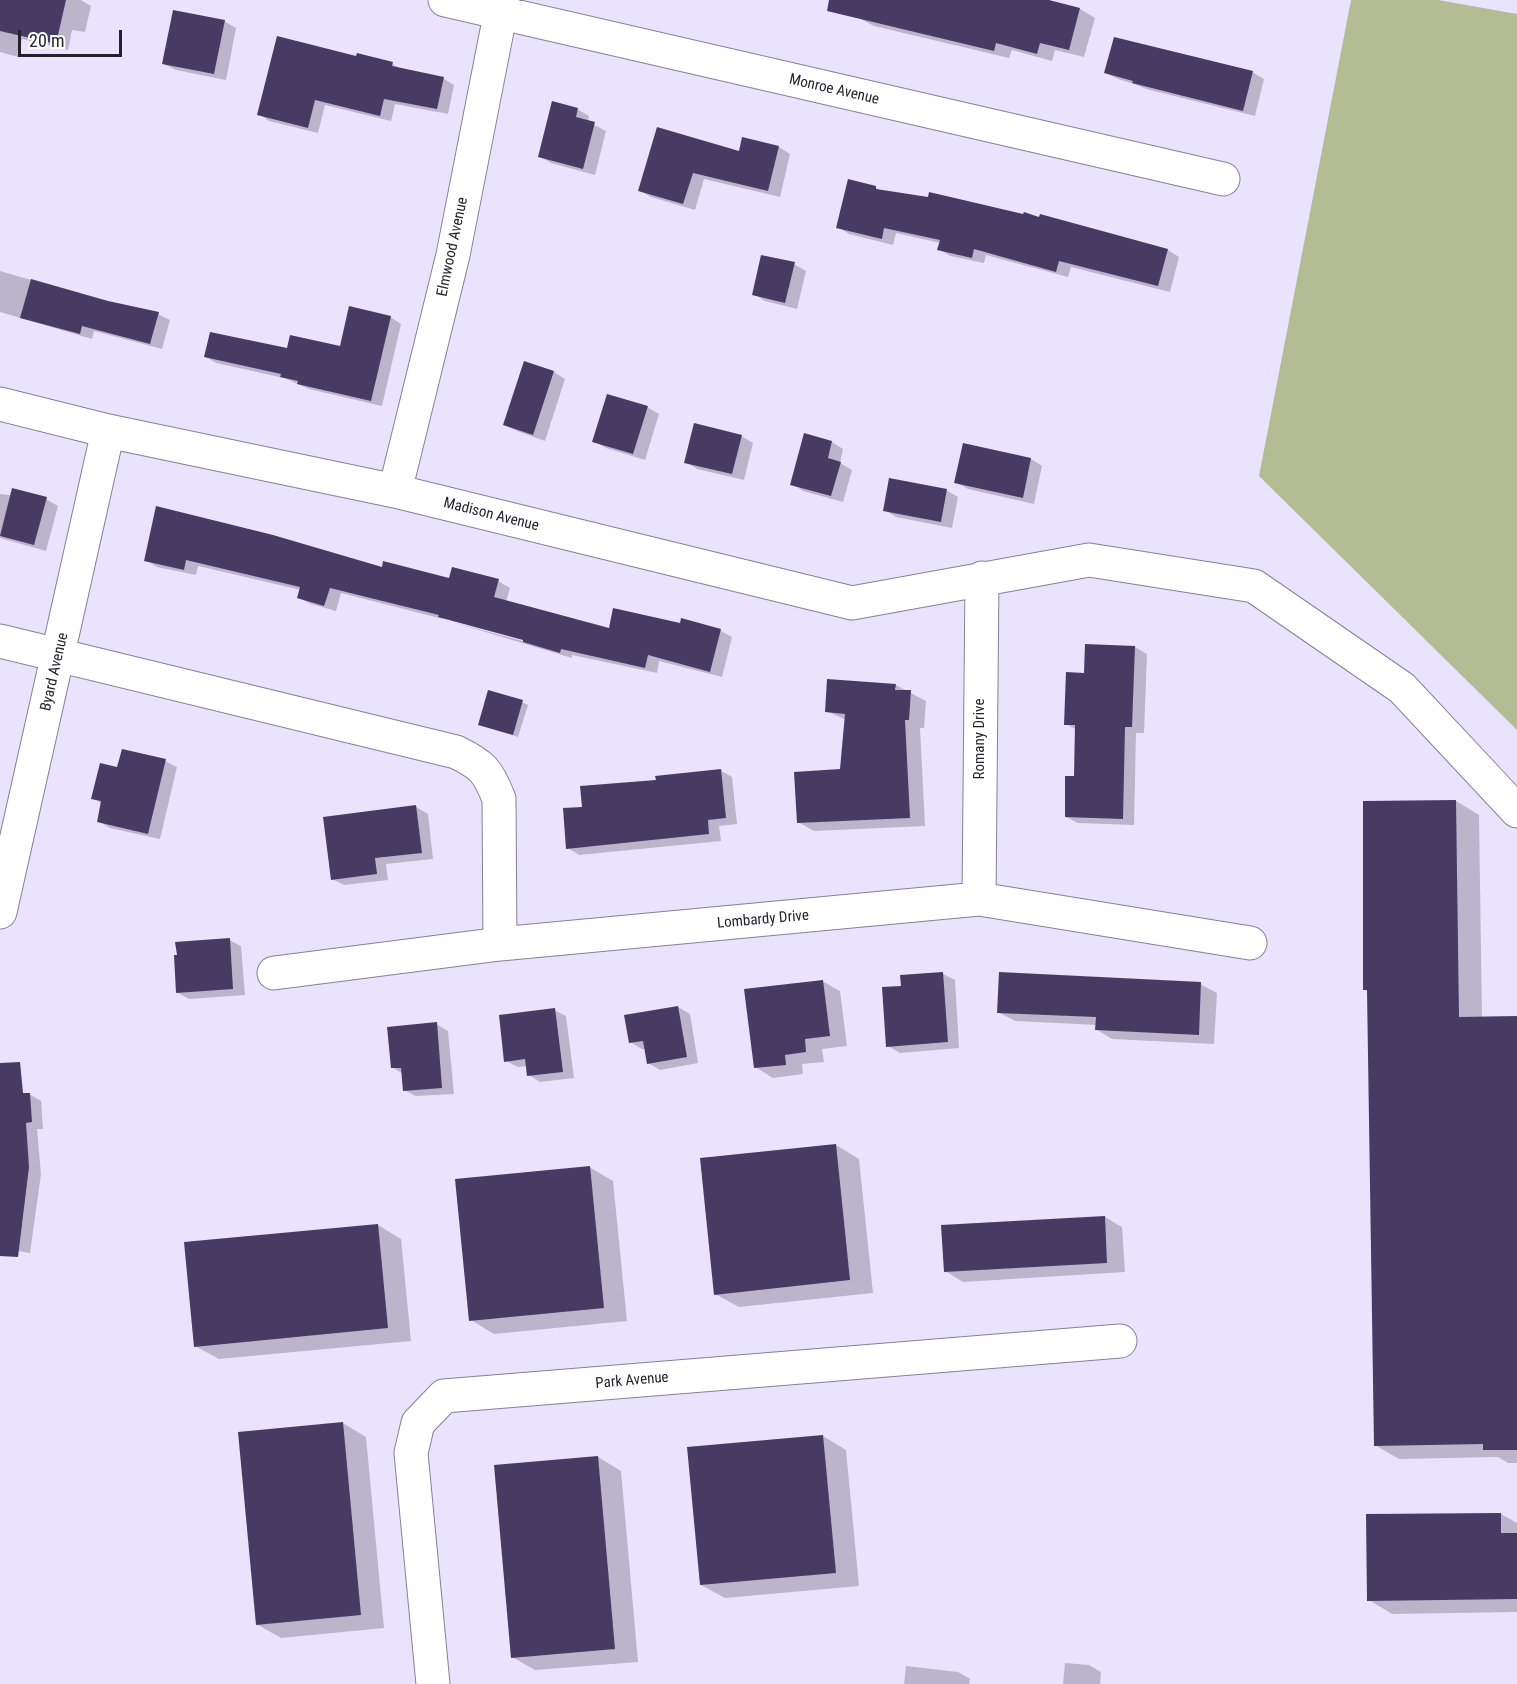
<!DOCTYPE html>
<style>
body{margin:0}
#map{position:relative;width:1517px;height:1684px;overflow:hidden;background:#eae3fe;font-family:"Roboto Condensed",sans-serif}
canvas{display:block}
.scale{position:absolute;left:18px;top:30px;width:104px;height:27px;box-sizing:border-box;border:3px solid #24222c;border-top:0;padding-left:8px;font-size:18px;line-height:21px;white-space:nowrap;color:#24222c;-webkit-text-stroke:4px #fff;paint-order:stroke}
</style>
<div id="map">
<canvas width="1517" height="1684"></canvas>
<div class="scale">20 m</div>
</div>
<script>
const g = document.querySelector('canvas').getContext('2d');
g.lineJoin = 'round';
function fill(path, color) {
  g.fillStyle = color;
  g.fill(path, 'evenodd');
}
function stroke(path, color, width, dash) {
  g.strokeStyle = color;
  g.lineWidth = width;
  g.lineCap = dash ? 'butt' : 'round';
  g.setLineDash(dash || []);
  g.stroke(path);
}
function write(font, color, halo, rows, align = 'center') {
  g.font = font + ' "Roboto Condensed",sans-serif';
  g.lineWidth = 6;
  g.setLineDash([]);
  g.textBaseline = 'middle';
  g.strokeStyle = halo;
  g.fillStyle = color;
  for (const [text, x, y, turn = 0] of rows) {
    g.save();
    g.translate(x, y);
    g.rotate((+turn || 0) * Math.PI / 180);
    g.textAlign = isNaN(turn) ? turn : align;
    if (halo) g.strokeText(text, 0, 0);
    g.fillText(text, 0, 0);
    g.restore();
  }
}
const green = new Path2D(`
 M1351 0H1438L1517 14V730L1259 476Z`);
const shadow = new Path2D(`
 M0 0H81L91 6 85 32 72 30 68 50 22 39 18 57 0 52Z
 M828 0H1043L1080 9 1095 18 1084 57 1055 50 1052 61 1012 50 1009 58 874 26 859 18 861 9Z
 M224 21 236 28 226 80 176 70 164 64Z
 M358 58 392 64 403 70 444 79 454 85 448 114 395 104 391 121 325 105 318 133 269 121 259 114Z
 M1252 72 1264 79 1255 116 1146 89 1137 85 1118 79 1106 73Z
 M577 109 589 116 588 122 606 131 595 175 551 163 539 156Z
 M779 147 790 154 780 197 704 179 695 210 651 197 639 190 740 152Z
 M876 188 884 192 1040 219 1041 216 1168 250 1179 257 1170 292 1071 267 1068 277 986 255 984 263 950 256 939 249 940 243 896 233 893 245 849 234 838 227Z
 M794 264 806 271 797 309 765 301 754 294Z
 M0 271 108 302 158 314 170 320 162 349 94 331 92 339 0 312Z
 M390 317 401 324 382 406 309 389 284 378 216 363 206 357 341 348Z
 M525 363 554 372 565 379 545 441 517 431 505 425Z
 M647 407 659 414 645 460 606 448 594 441Z
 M805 435 832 442 843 449 840 463 852 470 843 502 803 491 792 484Z
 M741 436 753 443 744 480 697 469 686 462Z
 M1031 459 1042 466 1034 504 968 489 956 482Z
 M946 490 958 497 952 528 896 517 885 510Z
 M0 494 46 499 58 506 46 551 0 538Z
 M157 507 383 568 450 580 498 581 510 588 506 602 610 630 681 625 721 631 732 637 722 677 659 661 657 673 572 655V658L449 621 530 643 531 641 441 616 443 619 341 593 336 611 311 604 299 598 301 590 198 566 196 575 157 567 146 560Z
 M1135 647 1147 654 1144 733H1136L1134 825 1078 823 1066 817 1075 777 1077 730 1066 724 1086 674Z
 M896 685 926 701 924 728H920L925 826 814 831 798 822 841 771 846 720 826 711Z
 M522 702 528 705 518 737 480 725Z
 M165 761 177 767 160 839 110 828 98 821 102 804 93 798 118 769Z
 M720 770 732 777 737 824 719 826 721 841 579 855 568 848 584 808 657 781Z
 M1456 801 1479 815 1482 1018 1517 1017V1463H1508L1498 1457 1399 1459 1375 1445 1368 992 1364 989Z
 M416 807 428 814 433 859 386 864 388 880 344 885 332 879Z
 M229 940 241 946 245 995 189 999 178 993Z
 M943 974 955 980 959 1048 900 1053 888 1046Z
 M822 981 840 991 847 1046 822 1049 824 1062 802 1064 803 1074 773 1078 755 1067Z
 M1200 984 1217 993 1214 1044 1112 1039 1096 1029 1097 1025 1015 1021 998 1012Z
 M678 1007 690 1014 698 1063 660 1070 648 1063 646 1049H642L630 1042Z
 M554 1010 566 1016 574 1078 540 1082 529 1075 528 1066 518 1067 506 1061Z
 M436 1024 448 1031 454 1094 416 1096 404 1090 403 1074 392 1067Z
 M29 1094 41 1101 43 1129H37L41 1174 30 1253 0 1248V1096Z
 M836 1145 859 1159 873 1293 739 1307 715 1294Z
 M589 1167 613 1181 627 1321 494 1334 471 1320Z
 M1105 1217 1122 1227 1125 1272 963 1282 945 1271Z
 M378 1225 401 1239 411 1341 219 1359 195 1346Z
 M343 1423 366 1437 384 1628 281 1638 258 1625Z
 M823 1436 846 1450 859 1586 725 1598 701 1585Z
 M598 1457 621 1471 638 1662 535 1670 512 1657Z
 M1501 1514 1517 1523V1612L1392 1614 1369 1600 1367 1516Z
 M1065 1663 1089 1665 1101 1672 1100 1684H1063Z
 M906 1666 958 1672 970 1679 969 1684H904Z`);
const building = new Path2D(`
 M0 0H66L56 44 0 31Z
 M829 0H1049L1080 8 1069 50 1040 43 1037 54 996 43 994 51 827 11Z
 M173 10 225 20 214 74 162 64Z
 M277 36 356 56 357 53 393 62 392 66 444 77 437 109 384 99 380 116 315 100 308 128 257 115Z
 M1114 37 1253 71 1243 111 1132 83 1133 81 1104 73Z
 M552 101 578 108 576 117 595 122 583 169 538 157Z
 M657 127 739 151 742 137 779 146 768 191 693 173 683 204 638 191Z
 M848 179 876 186V189L928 197 929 192 1023 214 1024 212 1039 217 1040 214 1168 249 1158 286 1059 261 1056 272 974 249 972 258 937 250 940 240 884 228 882 239 836 228Z
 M761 255 795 262 785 303 752 295Z
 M31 279 108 301 159 312 150 344 82 326 80 334 20 318Z
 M349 306 391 316 371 401 297 384 298 381 280 377 281 374 204 357 210 332 287 348 290 335 340 346Z
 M524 361 554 371 533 435 503 425Z
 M607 394 648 406 633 454 592 442Z
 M694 423 742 435 732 474 684 463Z
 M804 433 832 441 828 458 841 462 831 496 790 485Z
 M963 443 1031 458 1023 498 954 483Z
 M889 478 947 489 941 522 883 511Z
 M12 488 47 497 34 545 0 536Z
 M156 506 273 535 382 567 383 561 449 578 452 567 499 579 494 597 609 628 613 608 680 623 681 618 721 629 710 672 648 655 645 668 561 649 560 653 523 642V640L438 617 439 615 330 588 324 606 297 598 300 587 186 560 184 570 144 561Z
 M1085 644 1135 646 1132 727H1125L1123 819 1065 817V776H1074L1075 725H1064L1066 672 1084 673Z
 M827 679 896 684 895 690H911L909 720H905L910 818 797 823 794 772 840 769 845 714 825 712Z
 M488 690 523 700 513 735 478 725Z
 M122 749 166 759 148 834 97 822 101 801 91 799 100 763 117 767Z
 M721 769 726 818 708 820 709 834 566 849 563 808 582 807 580 786 656 780 655 776Z
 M1456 800 1459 1017 1517 1016V1450H1483V1444L1374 1446 1367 990H1363V801Z
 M416 805 422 853 375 858 377 874 331 880 323 817Z
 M230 938 233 989 176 993 174 955H177L175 942Z
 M943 972 948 1042 886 1047 882 987 901 986 900 975Z
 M999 972 1201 982 1199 1035 1095 1030 1096 1017 997 1013Z
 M823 980 830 1036 805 1039 806 1052 785 1055 786 1065 754 1068 744 989Z
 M678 1006 687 1057 647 1064 643 1041 629 1043 624 1015Z
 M555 1008 563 1072 527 1076 525 1059 504 1062 499 1015Z
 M437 1022 442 1088 403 1091 401 1068H391L387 1027Z
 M20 1062 23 1093H30L32 1122 26 1123 29 1167 18 1257 0 1256V1063Z
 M836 1144 850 1280 714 1295 700 1158Z
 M590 1166 604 1308 469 1321 455 1179Z
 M1105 1216 1107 1263 944 1272 941 1225Z
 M378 1224 388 1328 194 1347 184 1242Z
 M343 1422 361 1615 256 1625 238 1432Z
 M823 1435 836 1573 700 1585 687 1447Z
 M598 1456 615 1649 511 1658 494 1465Z
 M1501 1513V1533H1517V1599L1367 1601 1366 1514Z`);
const minor = new Path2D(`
 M445 0 1223 179
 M0 404 108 431 395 491 852 603 1089 560 1254 586 1402 688 1517 811
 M395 491 453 255 503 0
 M0 641 456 752C483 765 488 771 499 799L500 944
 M979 899 982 578
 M0 912 108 431
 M274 973 500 944 979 899 1250 943
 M433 1684 411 1453 418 1423 444 1396 1120 1341`);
const streetNames = [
 ["Monroe Avenue",834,90,13],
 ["Elmwood Avenue",453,247,-78],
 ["Madison Avenue",491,515,14],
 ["Byard Avenue",55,672,-77],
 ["Romany Drive",980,739,-90],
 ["Lombardy Drive",763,920,-5],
 ["Park Avenue",632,1381,-5]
];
fill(green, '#b4bc94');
fill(shadow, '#0003');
fill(building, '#473b63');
stroke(minor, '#868098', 35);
stroke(minor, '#fff', 33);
write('15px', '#24222c', '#fff', streetNames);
</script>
